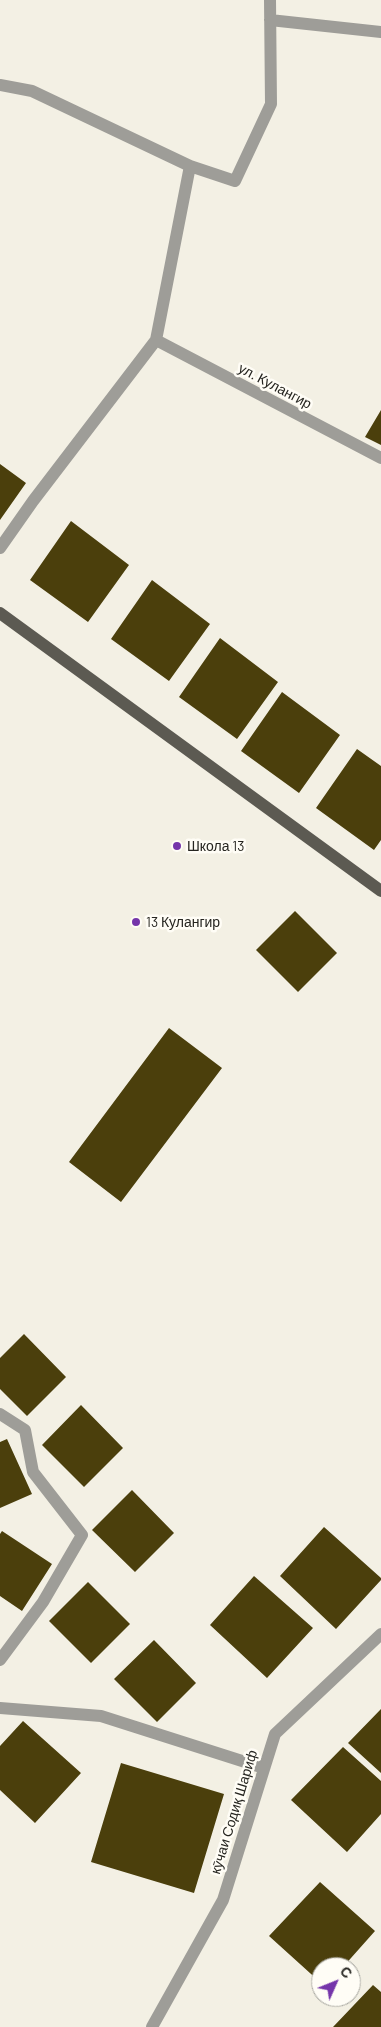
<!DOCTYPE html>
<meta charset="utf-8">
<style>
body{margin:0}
#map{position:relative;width:381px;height:2027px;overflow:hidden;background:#f3f0e4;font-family:Barlow,sans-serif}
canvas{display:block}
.north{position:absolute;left:311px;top:1957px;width:50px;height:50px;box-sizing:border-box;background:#fffdf6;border:1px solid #a8a7a0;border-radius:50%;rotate:46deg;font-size:14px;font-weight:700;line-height:20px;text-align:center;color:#262520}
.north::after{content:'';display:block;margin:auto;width:18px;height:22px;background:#7535aa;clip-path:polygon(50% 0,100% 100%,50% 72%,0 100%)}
</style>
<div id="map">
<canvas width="381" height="2027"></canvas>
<div class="north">С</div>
</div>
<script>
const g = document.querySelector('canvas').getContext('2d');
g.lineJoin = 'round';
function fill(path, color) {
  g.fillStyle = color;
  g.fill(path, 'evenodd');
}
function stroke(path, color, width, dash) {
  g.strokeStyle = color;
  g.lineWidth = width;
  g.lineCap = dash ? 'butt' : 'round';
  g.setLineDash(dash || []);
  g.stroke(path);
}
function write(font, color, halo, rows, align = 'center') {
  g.font = font + ' Barlow,sans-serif';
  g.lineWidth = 5;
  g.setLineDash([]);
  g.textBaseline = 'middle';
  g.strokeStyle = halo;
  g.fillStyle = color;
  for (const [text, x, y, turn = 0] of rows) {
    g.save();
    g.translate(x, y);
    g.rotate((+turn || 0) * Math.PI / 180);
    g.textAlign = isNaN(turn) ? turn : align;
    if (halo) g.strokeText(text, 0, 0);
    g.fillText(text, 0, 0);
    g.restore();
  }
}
const building = new Path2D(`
 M381 410V445L365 437Z
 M0 464 26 483 0 520Z
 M71 521 129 565 88 622 30 580Z
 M152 580 210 624 169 681 111 639Z
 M220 638 278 682 237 739 179 697Z
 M282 692 340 735 299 793 241 751Z
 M357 749 381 766V840L374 850 316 808Z
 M295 911 337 953 298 992 256 950Z
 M169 1028 222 1068 121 1202 69 1162Z
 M24 1334 66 1377 27 1416 0 1389V1358Z
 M81 1405 123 1448 84 1487 42 1445Z
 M7 1439 32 1494 0 1508V1442Z
 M132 1490 174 1533 135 1572 92 1530Z
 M324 1527 381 1578V1580L336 1629 280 1576Z
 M2 1531 52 1564 22 1611 0 1596V1534Z
 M254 1576 313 1628 267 1678 210 1625Z
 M88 1582 130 1624 91 1663 49 1621Z
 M154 1640 196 1683 157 1722 114 1679Z
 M381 1709V1773L348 1743Z
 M23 1721 81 1773 35 1823 0 1790V1746Z
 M343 1747 381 1781V1814L347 1852 291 1800Z
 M121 1763 224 1794 194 1893 91 1862Z
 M320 1882 375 1931 343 1967H321V1983L269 1936Z
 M373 1985 381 1992V2027H333Z`);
const minor = new Path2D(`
 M270 20 381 32
 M0 85 32 91 190 166 156 340 33 501 0 548
 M190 166 235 181 271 104 270 0
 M156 340 381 458
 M0 1414 25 1430 33 1472 82 1535 43 1602 0 1660
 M0 1708 101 1716 264 1768
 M152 2027 223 1900 275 1734 381 1634`);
const major = new Path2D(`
 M0 613 381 891`);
const markers = [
 [177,846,5,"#7535aa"],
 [136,922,5,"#7535aa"]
];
const streetNames = [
 ["ул. Кулангир",275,386,28],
 ["кӯчаи Содиқ Шариф",234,1812,-73]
];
const poiNames = [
 ["Школа 13",187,846],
 ["13 Кулангир",146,922]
];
fill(building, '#4b3f0c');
stroke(minor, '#9e9d98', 12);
stroke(major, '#5c5a52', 12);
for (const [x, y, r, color] of markers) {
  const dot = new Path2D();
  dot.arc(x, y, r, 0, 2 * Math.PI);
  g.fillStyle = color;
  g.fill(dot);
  stroke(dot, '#fffdf6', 2);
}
write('14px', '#262520', '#fffdf6', streetNames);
write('14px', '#262520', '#fffdf6', poiNames, 'left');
</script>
